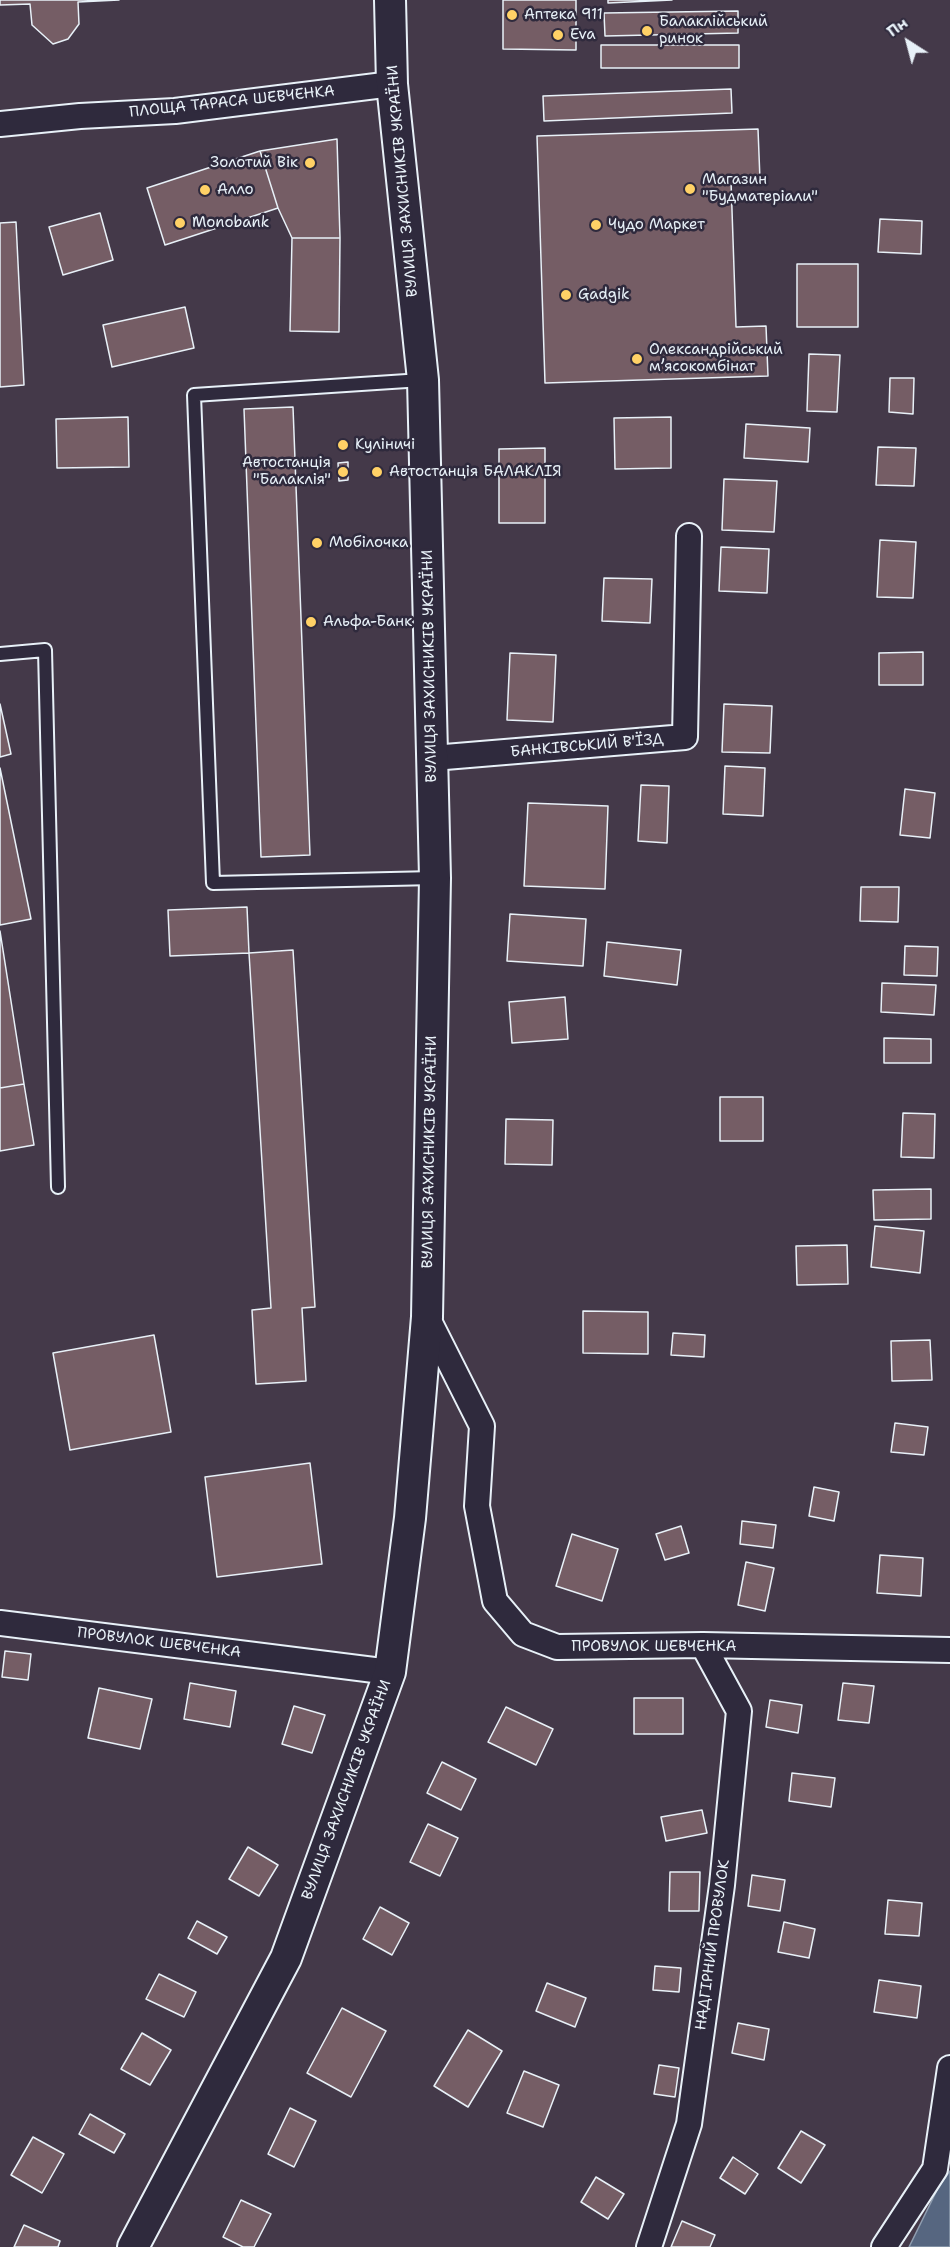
<!DOCTYPE html>
<meta charset="utf-8">
<style>
body{margin:0}
#map{position:relative;width:950px;height:2247px;overflow:hidden;background:#443949;font-family:"Shantell Sans",sans-serif}
canvas{display:block}
.north{position:absolute;left:878px;top:12px;width:60px;height:60px;-webkit-text-stroke:4px #2f2a3d;paint-order:stroke;rotate:324deg;font-size:16px;font-weight:700;line-height:24px;text-align:center;color:#e8f1f8}
.north::after{content:'';display:block;margin:auto;width:21px;height:27px;background:#e8f1f8;clip-path:polygon(50% 0,100% 100%,50% 72%,0 100%)}
</style>
<div id="map">
<canvas width="950" height="2247"></canvas>
<div class="north">Пн</div>
</div>
<script>
const g = document.querySelector('canvas').getContext('2d');
g.lineJoin = 'round';
function fill(path, color) {
  g.fillStyle = color;
  g.fill(path, 'evenodd');
}
function stroke(path, color, width, dash) {
  g.strokeStyle = color;
  g.lineWidth = width;
  g.lineCap = dash ? 'butt' : 'round';
  g.setLineDash(dash || []);
  g.stroke(path);
}
function write(font, color, halo, rows, align = 'center') {
  g.font = font + ' "Shantell Sans",sans-serif';
  g.lineWidth = 5;
  g.setLineDash([]);
  g.textBaseline = 'middle';
  g.strokeStyle = halo;
  g.fillStyle = color;
  for (const [text, x, y, turn = 0] of rows) {
    g.save();
    g.translate(x, y);
    g.rotate((+turn || 0) * Math.PI / 180);
    g.textAlign = isNaN(turn) ? turn : align;
    if (halo) g.strokeText(text, 0, 0);
    g.fillText(text, 0, 0);
    g.restore();
  }
}
const water = new Path2D(`
 M950 2171V2247H909L939 2186Z`);
const building = new Path2D(`
 M0 0H119L78 2 79 24 68 39 53 44 32 25 30 4 0 5Z
 M503 0H576V50L503 49Z
 M608 0H672L608 3Z
 M738 11V33L605 36 604 13Z
 M601 45H739V68H601Z
 M731 89 732 113 544 121 543 96Z
 M758 129 760 180 731 181 736 327 766 326 768 376 545 383 537 136Z
 M337 139 340 238H292L278 208 260 151Z
 M260 151 278 208 165 245 147 188Z
 M100 213 113 260 63 275 49 227Z
 M880 219 922 221 921 254 878 252Z
 M16 222 24 385 0 387V223Z
 M292 238H340L339 332 290 331Z
 M797 264H858V327H797Z
 M185 307 194 348 112 367 103 325Z
 M809 354 840 355 837 412 807 411Z
 M890 378H914L913 414 889 412Z
 M293 407 310 855 261 857 244 409Z
 M128 417 129 467 57 468 56 419Z
 M671 417V468L615 469 614 418Z
 M746 424 810 428 808 462 744 458Z
 M878 447 916 448 914 486 876 485Z
 M545 448V523H499V449Z
 M348 462V480L339 481 338 463Z
 M724 479 777 481 774 532 722 530Z
 M880 540 916 542 913 598 877 597Z
 M721 547 769 549 767 593 719 591Z
 M604 578 652 579 650 623 602 621Z
 M923 652V685H879V653Z
 M510 653 556 655 553 722 507 720Z
 M0 704 11 754 0 757Z
 M724 704 772 706 770 753 722 752Z
 M725 766 765 768 763 816 723 814Z
 M0 768 31 919 0 925Z
 M641 785 669 786 667 843 638 841Z
 M905 789 935 793 930 838 900 835Z
 M528 803 608 806 605 889 524 886Z
 M861 887H899L898 922 860 921Z
 M247 907 249 953 170 956 168 910Z
 M510 914 586 919 583 966 507 961Z
 M0 931 24 1084 0 1088Z
 M607 942 681 950 677 985 604 976Z
 M905 946 938 947 937 976 904 975Z
 M293 950 315 1307 302 1308 306 1381 256 1384 252 1310 271 1308 249 953Z
 M882 983 936 985 934 1015 881 1012Z
 M565 997 568 1039 512 1043 509 1002Z
 M884 1038 931 1039V1063H884Z
 M24 1084 34 1145 0 1151V1088Z
 M720 1097H763V1141H720Z
 M903 1113 935 1114 934 1158 901 1157Z
 M506 1119 553 1120 552 1165 505 1164Z
 M931 1189V1219L874 1220 873 1190Z
 M875 1226 924 1231 920 1273 871 1267Z
 M847 1245 848 1284 797 1285 796 1246Z
 M583 1311 648 1312V1354L583 1353Z
 M673 1333 705 1335 704 1357 671 1355Z
 M154 1335 171 1432 70 1450 53 1353Z
 M930 1340 932 1380 892 1381 891 1341Z
 M895 1423 928 1427 924 1455 891 1452Z
 M310 1463 322 1564 217 1577 205 1477Z
 M814 1487 839 1492 834 1521 809 1516Z
 M742 1521 776 1525 773 1548 740 1544Z
 M681 1526 689 1553 665 1560 656 1534Z
 M572 1534 618 1549 602 1601 556 1586Z
 M880 1555 923 1558 921 1596 877 1593Z
 M746 1562 774 1568 765 1611 738 1605Z
 M5 1651 31 1654 28 1680 2 1677Z
 M190 1683 236 1691 230 1727 184 1719Z
 M843 1683 874 1686 869 1723 838 1720Z
 M99 1688 152 1699 140 1749 88 1738Z
 M634 1698H683V1734H634Z
 M770 1700 802 1705 798 1733 766 1727Z
 M294 1706 325 1715 312 1753 282 1744Z
 M506 1707 553 1729 536 1765 488 1742Z
 M442 1762 476 1779 461 1810 427 1793Z
 M792 1773 835 1778 831 1807 789 1801Z
 M702 1810 707 1833 666 1841 661 1817Z
 M428 1824 458 1838 440 1876 410 1862Z
 M248 1847 278 1865 259 1896 229 1879Z
 M670 1872H700L699 1911H669Z
 M752 1875 785 1880 780 1911 748 1906Z
 M888 1900 922 1903 919 1936 885 1934Z
 M380 1907 409 1923 392 1955 363 1939Z
 M197 1921 227 1937 217 1954 188 1938Z
 M784 1922 815 1929 809 1958 778 1952Z
 M655 1966 681 1968 679 1992 653 1990Z
 M159 1974 196 1992 184 2017 146 1999Z
 M879 1980 921 1986 917 2018 874 2012Z
 M547 1983 586 1998 575 2027 536 2011Z
 M342 2008 386 2031 351 2097 307 2073Z
 M738 2023 769 2029 764 2060 732 2053Z
 M468 2030 502 2051 468 2107 434 2086Z
 M142 2033 171 2050 150 2085 121 2069Z
 M659 2065 679 2068 675 2097 654 2094Z
 M524 2071 559 2085 543 2127 507 2113Z
 M290 2108 316 2121 294 2167 268 2154Z
 M90 2114 125 2134 114 2153 79 2134Z
 M801 2131 825 2145 801 2183 778 2168Z
 M33 2137 64 2154 42 2193 11 2175Z
 M733 2157 758 2174 745 2194 720 2178Z
 M596 2177 624 2194 608 2219 581 2202Z
 M241 2200 271 2214 254 2247H243L223 2237Z
 M682 2221 715 2235 710 2247H671Z
 M24 2225 60 2241 58 2247H14Z`);
const service = new Path2D(`
 M422 380 194 395 213 883 435 878
 M0 654 45 650 58 1187`);
const minor = new Path2D(`
 M0 124 80 116 175 111 392 84
 M433 758 685 737 689 536
 M427 1317 482 1426 477 1506 495 1601 523 1634 557 1647 703 1645 950 1650
 M0 1623 390 1672
 M649 2247 689 2124 722 1885 739 1711 703 1645
 M884 2247 935 2169 950 2068`);
const tertiary = new Path2D(`
 M133 2247 286 1958 390 1672 410 1518 427 1317 435 878 423 380 392 84 390 0`);
const markers = [
 [512,15,6,"#ffd166"],
 [647,31,6,"#ffd166"],
 [558,35,6,"#ffd166"],
 [310,163,6,"#ffd166"],
 [690,189,6,"#ffd166"],
 [205,190,6,"#ffd166"],
 [180,223,6,"#ffd166"],
 [596,225,6,"#ffd166"],
 [566,295,6,"#ffd166"],
 [637,359,6,"#ffd166"],
 [343,445,6,"#ffd166"],
 [343,472,6,"#ffd166"],
 [377,472,6,"#ffd166"],
 [317,543,6,"#ffd166"],
 [311,622,6,"#ffd166"]
];
const poiNames = [
 ["Аптека 911",524,15],
 ["Балаклійський",659,22],
 ["ринок",659,39],
 ["Eva",570,35],
 ["Золотий Вік",298,163,"right"],
 ["Магазин",702,180],
 ["\"Будматеріали\"",702,197],
 ["Алло",217,190],
 ["Monobank",192,223],
 ["Чудо Маркет",608,225],
 ["Gadgik",578,295],
 ["Олександрійський",649,350],
 ["мʼясокомбінат",649,367],
 ["Куліничі",355,445],
 ["Автостанція",331,463,"right"],
 ["\"Балаклія\"",331,480,"right"],
 ["Автостанція БАЛАКЛІЯ",389,472],
 ["Мобілочка",329,543],
 ["Альфа-Банк",323,622]
];
const streetNames = [
 ["ПЛОЩА ТАРАСА ШЕВЧЕНКА",232,102,-6],
 ["ВУЛИЦЯ ЗАХИСНИКІВ УКРАЇНИ",403,181,-95],
 ["ВУЛИЦЯ ЗАХИСНИКІВ УКРАЇНИ",430,666,-91],
 ["БАНКІВСЬКИЙ В'ЇЗД",587,746,-5],
 ["ВУЛИЦЯ ЗАХИСНИКІВ УКРАЇНИ",430,1152,-89],
 ["ПРОВУЛОК ШЕВЧЕНКА",159,1643,7],
 ["ПРОВУЛОК ШЕВЧЕНКА",654,1647],
 ["ВУЛИЦЯ ЗАХИСНИКІВ УКРАЇНИ",347,1790,-70],
 ["НАДГІРНИЙ ПРОВУЛОК",713,1945,-82]
];
fill(water, '#566680');
stroke(water, '#909eb0', 1.5);
fill(building, '#755d65');
stroke(building, '#e8f1f8', 1.5);
stroke(service, '#e8f1f8', 16);
stroke(minor, '#e8f1f8', 28);
stroke(tertiary, '#e8f1f8', 34);
stroke(service, '#2f2a3d', 12);
stroke(minor, '#2f2a3d', 24);
stroke(tertiary, '#2f2a3d', 30);
for (const [x, y, r, color] of markers) {
  const dot = new Path2D();
  dot.arc(x, y, r, 0, 2 * Math.PI);
  g.fillStyle = color;
  g.fill(dot);
  stroke(dot, '#2f2a3d', 2);
}
write('15px', '#e8f1f8', '#2f2a3d', poiNames, 'left');
write('15px', '#e8f1f8', '#2f2a3d', streetNames);
</script>
